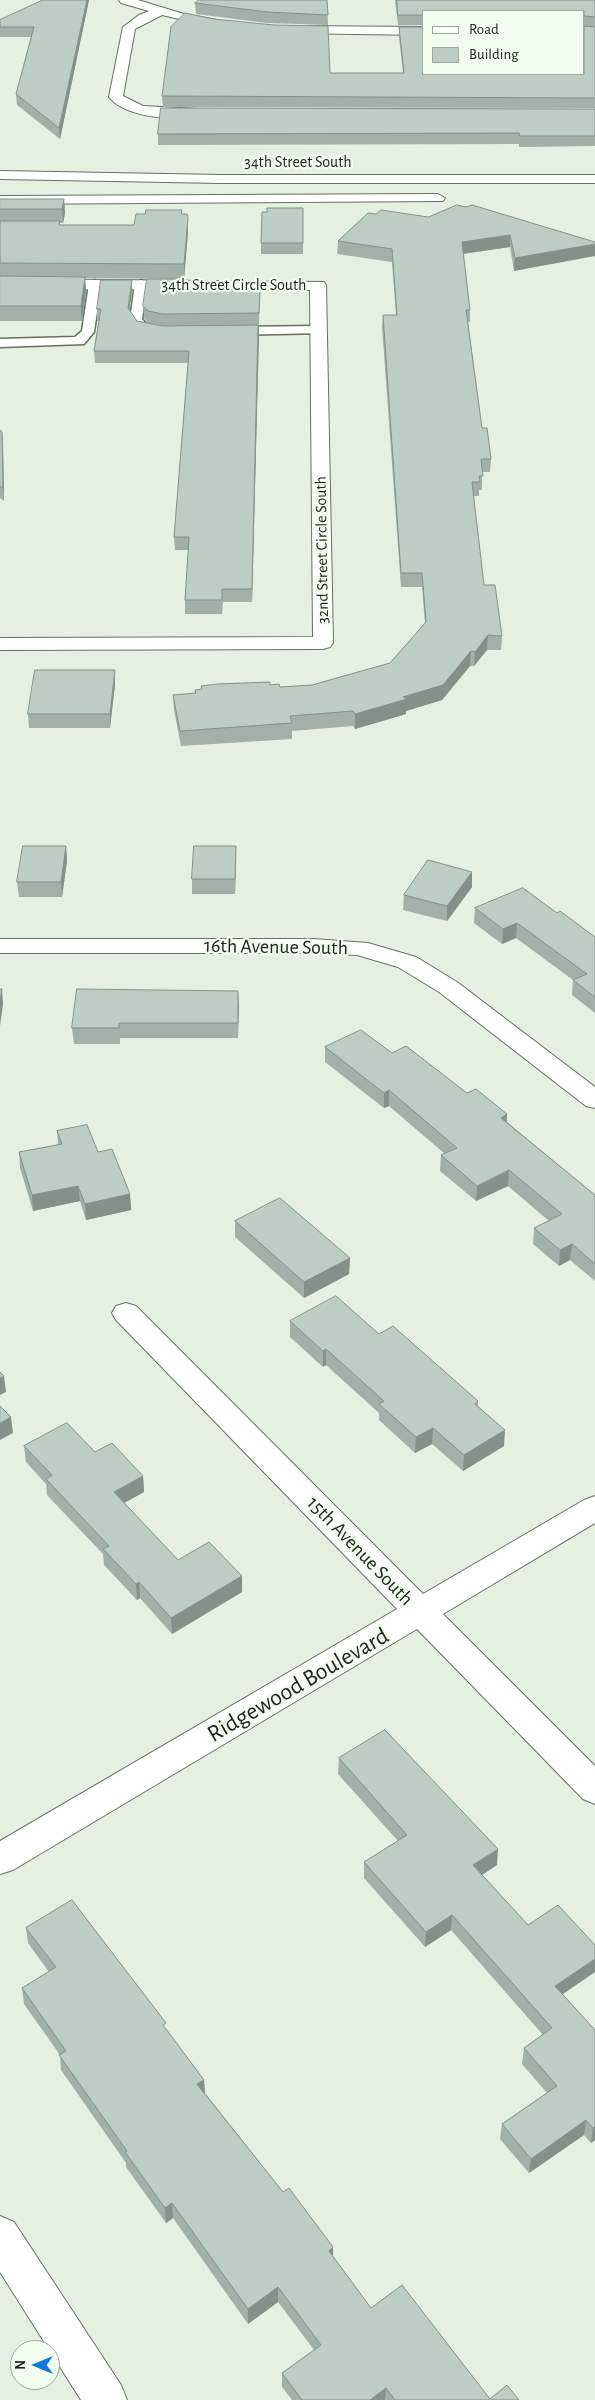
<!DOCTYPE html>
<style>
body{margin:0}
#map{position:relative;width:595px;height:2400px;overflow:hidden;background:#e5f0e2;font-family:"Alegreya Sans",sans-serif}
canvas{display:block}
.legend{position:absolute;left:422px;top:10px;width:162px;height:65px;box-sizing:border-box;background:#f2feef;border:1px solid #9fa89d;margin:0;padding:6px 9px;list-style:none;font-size:15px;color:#222621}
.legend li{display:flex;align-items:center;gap:10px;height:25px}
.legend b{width:25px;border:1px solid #9fa89d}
.north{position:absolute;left:10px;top:2340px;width:50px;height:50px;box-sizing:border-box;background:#f2feef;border:1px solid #9fa89d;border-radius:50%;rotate:270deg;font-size:14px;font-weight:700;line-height:20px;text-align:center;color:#222621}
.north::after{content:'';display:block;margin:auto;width:18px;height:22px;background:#1277df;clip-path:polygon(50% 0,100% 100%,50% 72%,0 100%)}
</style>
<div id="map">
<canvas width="595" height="2400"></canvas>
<ul class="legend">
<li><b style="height:6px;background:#fff"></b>Road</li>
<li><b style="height:14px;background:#bccdc4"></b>Building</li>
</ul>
<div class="north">N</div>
</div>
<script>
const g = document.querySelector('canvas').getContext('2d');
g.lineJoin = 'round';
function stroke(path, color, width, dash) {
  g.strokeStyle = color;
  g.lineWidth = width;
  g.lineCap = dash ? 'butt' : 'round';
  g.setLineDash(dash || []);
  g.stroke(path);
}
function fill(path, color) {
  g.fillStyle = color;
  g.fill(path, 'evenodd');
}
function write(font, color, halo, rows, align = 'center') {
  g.font = font + ' "Alegreya Sans",sans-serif';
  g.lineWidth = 4.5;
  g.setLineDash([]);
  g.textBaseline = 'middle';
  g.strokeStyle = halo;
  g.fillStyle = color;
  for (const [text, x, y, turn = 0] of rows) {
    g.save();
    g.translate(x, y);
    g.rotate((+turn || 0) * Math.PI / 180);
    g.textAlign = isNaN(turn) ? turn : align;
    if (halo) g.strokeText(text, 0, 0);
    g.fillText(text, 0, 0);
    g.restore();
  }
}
const service = new Path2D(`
 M95 280 101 284 94 332 84 344 0 347V339L75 337 82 331 89 284Z
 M141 280 147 284 142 319 147 325 168 329 169 332 168 335C153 338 138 331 130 320L135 284Z
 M319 326 325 330 324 333 231 335 225 331 231 327Z`);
const minor = new Path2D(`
 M119 0H138L184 14 222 21 224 24 218 28 162 15 135 29 123 96 143 106 198 109 203 110 205 113 203 116C179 122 125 118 109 97L123 27 139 15 149 11 121 3Z
 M291 26 424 27V35L287 33 285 30 287 27Z
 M0 279 324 282 326 285 333 643 330 647 323 649 0 650V638L313 637 310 290 0 289Z
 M0 939H314L368 943 416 957 457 982 595 1087V1108L586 1106 439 992 398 967 357 955 314 953H0Z
 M126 1303 136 1306 423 1594 584 1500 595 1496V1523L443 1614 595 1766V1804L583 1799 417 1629 13 1870 0 1874V1841L397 1609 116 1320 112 1313 116 1306Z
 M0 2216 14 2222 121 2385 127 2400H81L0 2272Z`);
const secondary = new Path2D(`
 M0 171 221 175H595V183H221L0 179Z
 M438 194 445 198 443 201 0 204V196Z`);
const wall = new Path2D(`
 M89 0 60 139 17 105 16 94 31 37H0V20Z
 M327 0 328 25 267 23 196 14 195 3Z
 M395 0H595V27L584 26V11H424V25H398Z
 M399 27H595V108L163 107 162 96 330 73H403L399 37Z
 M595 109V146L519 147V144L158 145V134Z
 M0 199H64L65 213 63 223H60V225H134L182 214 188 218V232L184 279 85 278 86 291 82 321H0Z
 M303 208V254H261V243Z
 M368 213 595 242 514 271 510 247 463 254 470 310V322H468L482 428 491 459 490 472H482V490H479V496H473L484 585 502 636 501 650H487L474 666H470L442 700 406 711V714L355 729 353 726 292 731V739L181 746 174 710 173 695 195 693V690L270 685 280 687 312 685 390 663 425 624 422 587H401L382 327 383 315H396L392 262 337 254 338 241Z
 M183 289H260L252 602H223L222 614H185V600L189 550H175L174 537 188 363H95L94 351 99 321H97V309L132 291 129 310 137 321 148 323 144 318 143 306Z
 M0 430 2 432 3 444 4 501 0 498Z
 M115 684 110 728H29L28 714Z
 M66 846 67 861 62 897H19L17 882Z
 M236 846 235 894H192V879Z
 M472 872V887L447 921 403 910 404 895Z
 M475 908 557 913 595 937V1013L572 995 573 980 516 938 502 944 474 923Z
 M238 991V1038H120V1044H74L72 1028Z
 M325 1047 392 1053 507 1114V1122L595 1195V1281L570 1260 559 1266 533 1244 534 1228 549 1221 508 1186 476 1201 440 1171 441 1155 445 1154 389 1106 384 1108 325 1062Z
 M57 1131 98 1152 130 1194 131 1210 86 1220 80 1201 33 1211 20 1168 19 1152 58 1145Z
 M235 1221 350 1258 349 1274 304 1298 235 1237Z
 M290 1321 379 1334 478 1401V1406L504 1446 463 1471 432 1444 415 1453 379 1420V1413L326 1365 323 1367 290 1337Z
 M24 1446 95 1452 143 1476 144 1492 124 1503 178 1560 242 1576V1592L172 1634 140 1598 137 1600 104 1565 103 1554 47 1495 46 1484 26 1462Z
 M339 1758 497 1865 482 1875 563 1995 595 2030V2140L591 2143 584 2135 529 2173 500 2139 502 2124 547 2093 522 2064 524 2048 543 2035 451 1930 425 1947 364 1878V1862L398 1841 338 1774Z
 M26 1928 166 2029 204 2080 205 2093 283 2192 333 2247V2257L371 2308 490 2399 519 2400H292L282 2387V2373L314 2350 278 2302 248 2324 173 2218 166 2223 126 2167V2163L61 2070 60 2055 24 2004 22 1988 49 1972 28 1943Z`);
const shadedWall = new Path2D(`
 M87 0H89L60 139 59 128Z
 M64 199 65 213 63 223 62 209Z
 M188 218V232L184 279V264Z
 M510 235V247L461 254 462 242Z
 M595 244V256L514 271 515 258Z
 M85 277 86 291 82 321 81 306Z
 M132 280V291L128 320V308Z
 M258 325 259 337 252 602V589Z
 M2 432 3 444 4 501 3 488Z
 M488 635 487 650 474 666 475 652Z
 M471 651 470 666 442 700 406 711V714L355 729V714L403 697Z
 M115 670V684L110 728V714Z
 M66 846 67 861 62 897 61 882Z
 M236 846V861L235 894V879Z
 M472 872V887L447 921V906Z
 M517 923 516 938 502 944 503 929Z
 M2 989 3 1004 0 1026V1001Z
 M238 991 239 1007 238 1038Z
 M389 1090V1106L384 1108V1093Z
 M507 1114 506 1130 501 1118Z
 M509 1170 508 1186 476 1201 477 1186Z
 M78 1186 80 1201 33 1211 32 1195Z
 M130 1194 131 1210 86 1220 85 1204Z
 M572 1244 570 1260 559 1266 560 1250Z
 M350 1258 349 1274 304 1298V1282Z
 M326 1349V1365L323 1367V1351Z
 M4 1376 6 1392 0 1395V1378Z
 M11 1417 13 1433 0 1440V1423Z
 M433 1428 432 1444 415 1453 416 1437Z
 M505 1430 504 1446 463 1471 464 1455Z
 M143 1476 144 1492 115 1508 114 1492Z
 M242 1576V1592L172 1634 171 1618Z
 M139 1582 140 1598 137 1600 136 1584Z
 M498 1849 497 1865 472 1881 473 1865Z
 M452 1915 451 1930 425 1947 426 1932Z
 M595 1959V1972L553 2001 555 1986Z
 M204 2080 205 2095 197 2084Z
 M586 2120 584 2135 529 2173 531 2159Z
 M595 2127V2140L591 2143 593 2128Z
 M172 2203 173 2218 166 2223 165 2208Z
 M333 2247V2262L329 2251Z
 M278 2287V2302L248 2324V2309Z
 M386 2388 385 2400H370Z`);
const building = new Path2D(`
 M43 0H87L59 128 16 94 34 27H0V20Z
 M199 0H327L328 15 267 12 195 3Z
 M397 0H595V17L584 16V11H424V15H398Z
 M185 13 214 19 274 25 328 26 330 73H404L399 27H424V74H584V26L595 27V98L162 96 171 27Z
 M161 108 595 109V136H520L519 133 158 134Z
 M0 199H64L62 209H0Z
 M457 205 466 207 472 205 595 242V244L515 258 510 235 462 242 470 310H466L482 428H487L491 459H481L483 476H479L480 482H472L484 585H495L502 636 488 635 475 652 471 651 443 685 403 697 407 699 355 714 353 711 290 716 292 723 180 731 173 695 196 693 195 690 202 689 201 686 217 684 270 682V685L279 684 280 687 312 685 390 663 426 622 422 573H401L383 315H397L392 249 338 241 368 213 376 214 381 210 428 217Z
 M267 208H303V243H261L262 212H267Z
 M146 210H182L181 214H187L188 218 184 264 0 263V221H60L59 225H134L136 214H145Z
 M0 276 85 277 81 306H0Z
 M147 279H182V289H260L259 313 163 314 148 311 143 306Z
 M101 280H132L128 308 137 321 163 326 258 325 252 589H222V600H185L189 537H174L189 351H94L101 309H97Z
 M0 430 2 432 3 488 0 486Z
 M35 670H115L110 714H28Z
 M23 846H66L61 882H17Z
 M194 846H236L235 879H192Z
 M428 860 472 872 447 906 404 895Z
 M523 888 557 913 560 911 595 937V997L573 980 587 974 517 923 503 929 475 908Z
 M0 989H2L0 1001Z
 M77 989 238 991V1023H119V1028H72Z
 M361 1030 392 1053 406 1046 467 1093 476 1089 507 1114 501 1118 595 1195V1264L572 1244 560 1250 534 1228 562 1214 509 1170 477 1186 441 1155 457 1148 389 1090 384 1093 325 1047Z
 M87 1125 98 1152 112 1149 130 1194 85 1204 78 1186 32 1195 19 1152 62 1144 57 1131Z
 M280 1198 350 1258 304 1282 235 1221Z
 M336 1296 379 1334 393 1326 478 1401 475 1404 505 1430 464 1455 433 1428 416 1437 379 1404 384 1401 326 1349 323 1351 290 1321Z
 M0 1372 4 1376 0 1378Z
 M0 1406 11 1417 0 1423Z
 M67 1423 95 1452 112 1443 143 1476 114 1492 178 1560 209 1542 242 1576 171 1618 139 1582 136 1584 103 1549 109 1546 46 1479 52 1475 24 1446Z
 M385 1730 498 1849 473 1865 528 1925 558 1905 595 1945V1959L555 1986 595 2030V2127L593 2128 586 2120 531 2159 502 2124 557 2086 524 2048 552 2028 452 1915 426 1932 364 1862 407 1835 339 1758Z
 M72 1900 166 2023 163 2025 204 2080 197 2084 283 2192 289 2188 333 2247 329 2251 371 2308 402 2285 490 2399 507 2385 519 2400H395L386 2388 370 2400H302L282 2373 321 2345 278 2287 248 2309 172 2203 165 2208 125 2152 127 2151 59 2055 66 2051 22 1988 56 1967 26 1928Z`);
const farStreetnames = [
 ["34th Street South",298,162],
 ["34th Street Circle South",234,285],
 ["32nd Street Circle South",322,550,-91]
];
const streetNames = [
 ["16th Avenue South",276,947,1],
 ["15th Avenue South",360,1551,46]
];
const nearStreetnames = [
 ["Ridgewood Boulevard",298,1685,-30]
];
stroke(service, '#667063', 3);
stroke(minor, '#667063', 2);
stroke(secondary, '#667063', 2);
fill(service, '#fff');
fill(minor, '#fff');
fill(secondary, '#fff');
fill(wall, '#a2b0a9');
fill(shadedWall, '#849089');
fill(building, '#bccdc4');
stroke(building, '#849089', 1);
write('16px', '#222621', '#f2feef', farStreetnames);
write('20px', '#222621', '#f2feef', streetNames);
write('24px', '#222621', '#f2feef', nearStreetnames);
</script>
